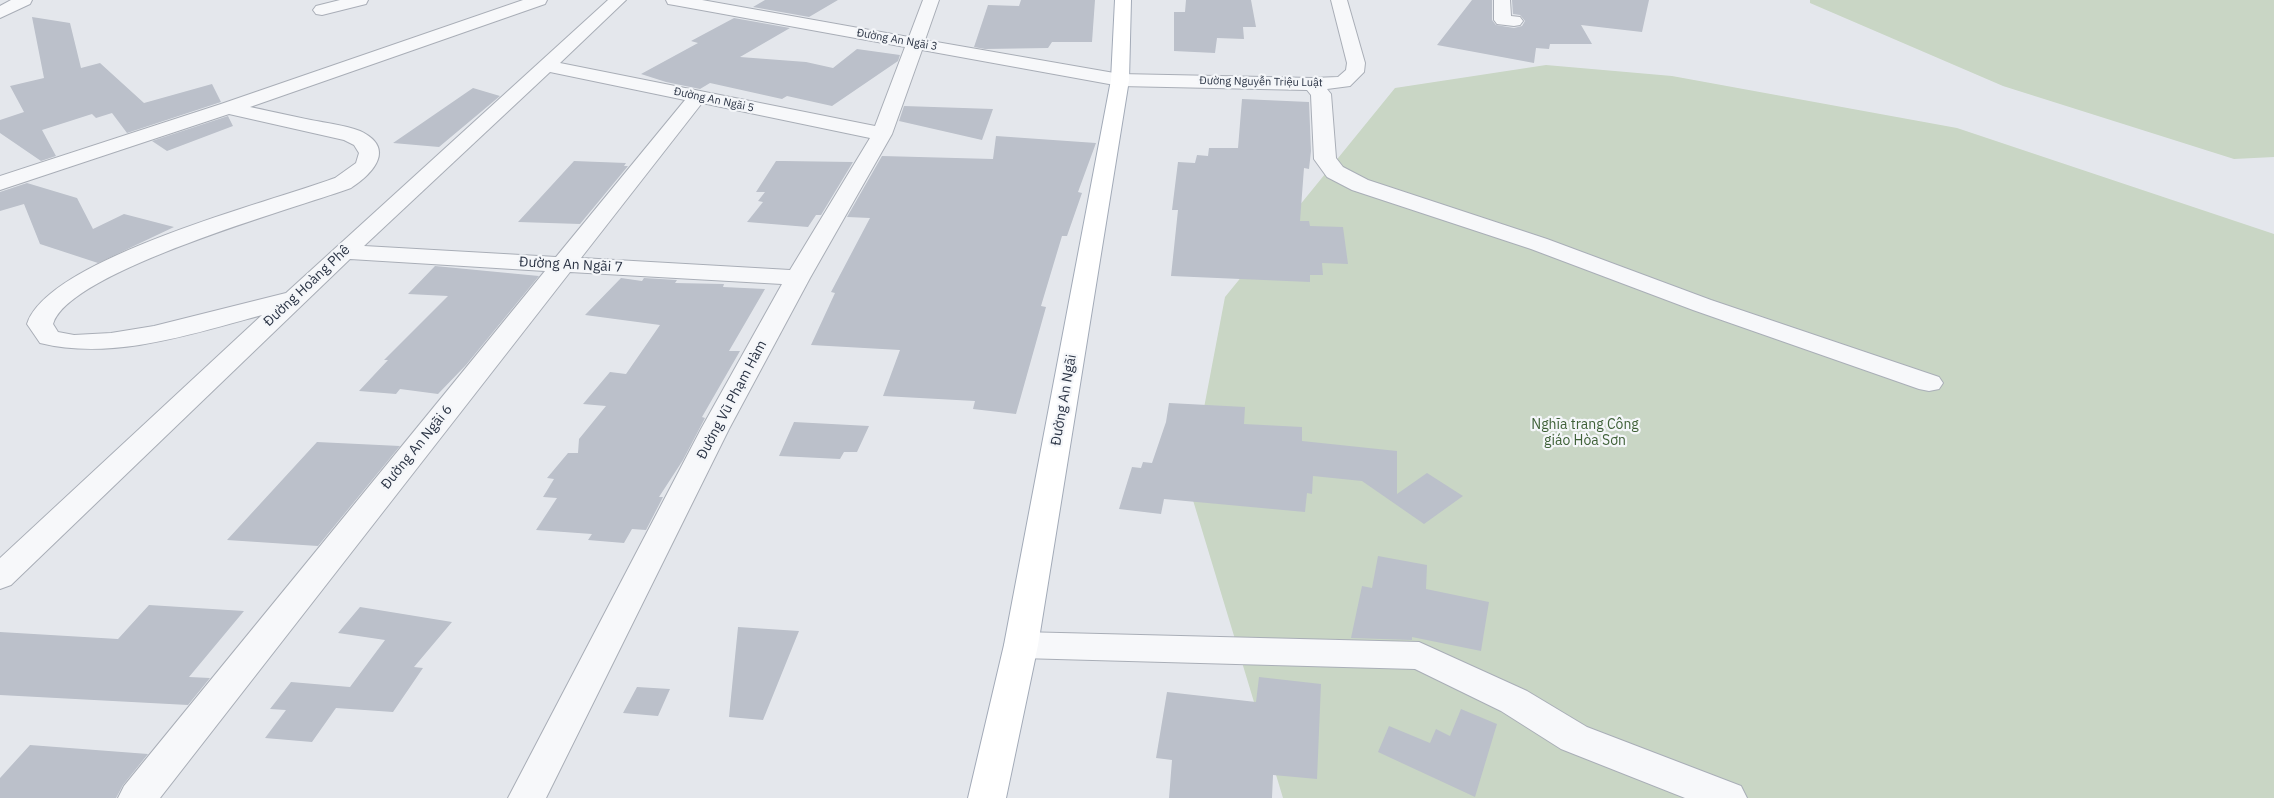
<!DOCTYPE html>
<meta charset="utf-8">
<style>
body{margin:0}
canvas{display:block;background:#e4e7ec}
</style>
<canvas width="2274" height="798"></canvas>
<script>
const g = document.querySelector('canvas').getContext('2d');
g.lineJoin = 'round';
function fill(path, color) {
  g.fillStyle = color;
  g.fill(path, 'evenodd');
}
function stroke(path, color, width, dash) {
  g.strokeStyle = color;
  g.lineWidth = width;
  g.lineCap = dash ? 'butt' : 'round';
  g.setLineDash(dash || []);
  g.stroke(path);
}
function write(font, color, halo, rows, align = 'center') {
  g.font = font + ' "IBM Plex Sans",sans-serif';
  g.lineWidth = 4.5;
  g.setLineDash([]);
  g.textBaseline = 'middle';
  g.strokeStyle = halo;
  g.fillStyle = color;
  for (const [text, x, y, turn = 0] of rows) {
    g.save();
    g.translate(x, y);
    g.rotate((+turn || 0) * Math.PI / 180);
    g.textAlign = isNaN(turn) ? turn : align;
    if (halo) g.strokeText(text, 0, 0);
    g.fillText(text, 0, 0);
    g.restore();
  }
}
const green = new Path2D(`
 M1810 0H2274V157L2234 159 2003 86 1810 3Z
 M1546 65 1672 76 1957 128 2274 234V798H1283L1189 487 1225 297 1395 88Z`);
const building = new Path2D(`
 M765 0H838L809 17 753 7Z
 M1021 0H1095L1092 42H1052L1048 48 985 49 974 47 988 5 1019 6Z
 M1186 0H1251L1256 27H1243L1244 39 1217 38 1215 53 1174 51V12H1185Z
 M1472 0H1492V20L1496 25 1514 28 1522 26 1525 21 1520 15 1513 14 1512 0H1649L1642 32 1581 25 1592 44H1550L1549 49 1536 48 1534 63 1437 45Z
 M32 17 70 23 81 68 100 63 144 103 212 84 221 102 127 133 112 113 96 118 92 114 42 130 56 156 41 161 0 133V120L24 112 10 86 44 78Z
 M734 18 790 28 740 57 806 62 833 68 857 49 900 55 898 61 832 106 787 96 782 99 710 83 700 89 666 82 641 74 698 43 691 41Z
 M473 88 500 96 439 147 393 143Z
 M1242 99 1309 102 1311 151 1309 169 1304 168 1300 221H1309L1310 226 1343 227 1348 264 1322 263 1323 275H1310V282L1171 276 1178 210H1172L1178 162 1195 163 1197 155 1208 156 1209 148H1238Z
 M904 106 993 109 982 140 899 121Z
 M228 116 233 126 167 151 152 141Z
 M996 136 1096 143 1078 192 1082 193 1067 236H1062L1041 306 1046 307 1016 414 973 409 975 401 883 396 900 350 811 345 835 293 831 292 870 218 847 217 882 156 993 159Z
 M574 161 626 163 624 166H628L580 224 518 222Z
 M776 161H783L853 162 821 215H816L808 227 747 222 763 202 758 201 765 192H756Z
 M27 183 77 198 93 229 124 214 174 227 98 263 40 244 24 204 0 211V192Z
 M435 266 539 276 466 365 438 394 400 389 396 394 359 391 388 360H384L448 296 408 294Z
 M621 278 642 281 644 278 677 280 675 283 724 284 723 287 765 289 729 351H740L702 417 705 418 683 460 659 497H663L646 530 632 529 624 543 588 540 592 534 536 530 557 498 543 497 554 479 547 478 568 453H578L579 439 606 406 583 404 610 372 626 374 660 325 585 315Z
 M1169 403 1245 407 1244 424 1302 427V441L1397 451V494L1427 473 1463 496 1424 524 1362 481 1313 476 1312 494 1307 493 1305 512 1164 499 1161 514 1119 509 1132 467 1141 468 1143 462 1152 463 1166 422Z
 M794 422 869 426 857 452H844L840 459 779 456Z
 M317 442 400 446 318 546 227 540Z
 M1378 556 1427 565 1426 589 1489 602 1481 651 1412 637V640L1351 638 1362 586 1372 588Z
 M149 605 244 611 189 677 210 678 188 705 0 695V632L118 639Z
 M360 607 452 622 414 667 423 668 393 712 336 708 312 742 265 738 286 710 270 709 291 682 350 687 385 640 338 633Z
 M738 627 799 631 763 720 729 717Z
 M1259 677 1321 684 1317 779 1273 775 1272 798H1169L1172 760 1156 758 1167 692 1256 702Z
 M637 687 670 689 658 716 623 713Z
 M1461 709 1497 724 1475 797 1378 752 1389 726 1430 743 1436 729 1450 736Z
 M30 745 148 754 123 785 116 798H0V778Z`);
const minor = new Path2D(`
 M11 0H32L30 4 0 18V6Z
 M340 0H368L366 4 322 15 316 14 313 10 316 6Z
 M523 0H547L545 4 250 107C270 111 290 116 311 120 326 123 345 125 360 131 396 148 374 173 351 188 296 208 68 271 53 324L58 332 74 335 111 333 154 326 286 293 608 0H626L560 63 875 126 905 47 674 5 668 4 666 0H702L909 37 923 0H939L925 40 1120 74 1313 78 1338 77 1346 70 1347 63 1331 0H1347L1365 63 1364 72 1350 86 1327 89 1331 94 1336 158 1343 167 1368 180 1547 239 1711 300 1939 377 1943 383 1939 389 1929 391 1919 389 1693 310 1531 249 1352 190 1327 177 1314 159 1311 95 1307 90 1120 86 922 50 892 134 810 278 729 429 546 798H508L701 429 782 284 570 272 160 798H118L124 786 545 271 350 259 11 585 0 589V558L262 315C192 334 112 361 40 343L27 324C48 258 271 202 335 178L356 163 359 153 354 145 344 140 229 114 0 190V176L221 104ZM550 72 685 100 556 257 364 246ZM702 103 870 138 790 270 581 258Z
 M1494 0H1510L1511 16 1520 17 1523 21 1520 25 1514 26 1497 24 1494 20Z
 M1021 632 1419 642 1527 691 1587 727 1741 786 1747 798H1685L1561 749 1501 711 1415 669 1021 658 1009 654 1004 645 1009 636Z`);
const major = new Path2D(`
 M1115 0H1131L1129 80 1038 645 1006 798H968L1004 645 1111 80Z`);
const farStreetnames = [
 ["Đường An Ngãi 3",897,40,10],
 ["Đường Nguyễn Triệu Luật",1261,82,1],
 ["Đường An Ngãi 5",714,100,12]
];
const streetNames = [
 ["Đường An Ngãi 7",571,265,3],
 ["Đường Hoàng Phê",307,286,-43],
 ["Đường Vũ Phạm Hàm",732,400,-62],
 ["Đường An Ngãi",1064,400,-80],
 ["Đường An Ngãi 6",417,447,-51]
];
const parkNames = [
 ["Nghĩa trang Công",1585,425],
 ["giáo Hòa Sơn",1585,441]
];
fill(green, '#c9d6c5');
fill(building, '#bbc0ca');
stroke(minor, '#a9aeb7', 2);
stroke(major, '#a3abb8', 2);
fill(minor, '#f7f8fa');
fill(major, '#fff');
write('11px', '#2b3445', '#f4f6f9', farStreetnames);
write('14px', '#2b3445', '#f4f6f9', streetNames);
write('14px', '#3f6138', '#f4f6f9', parkNames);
</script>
